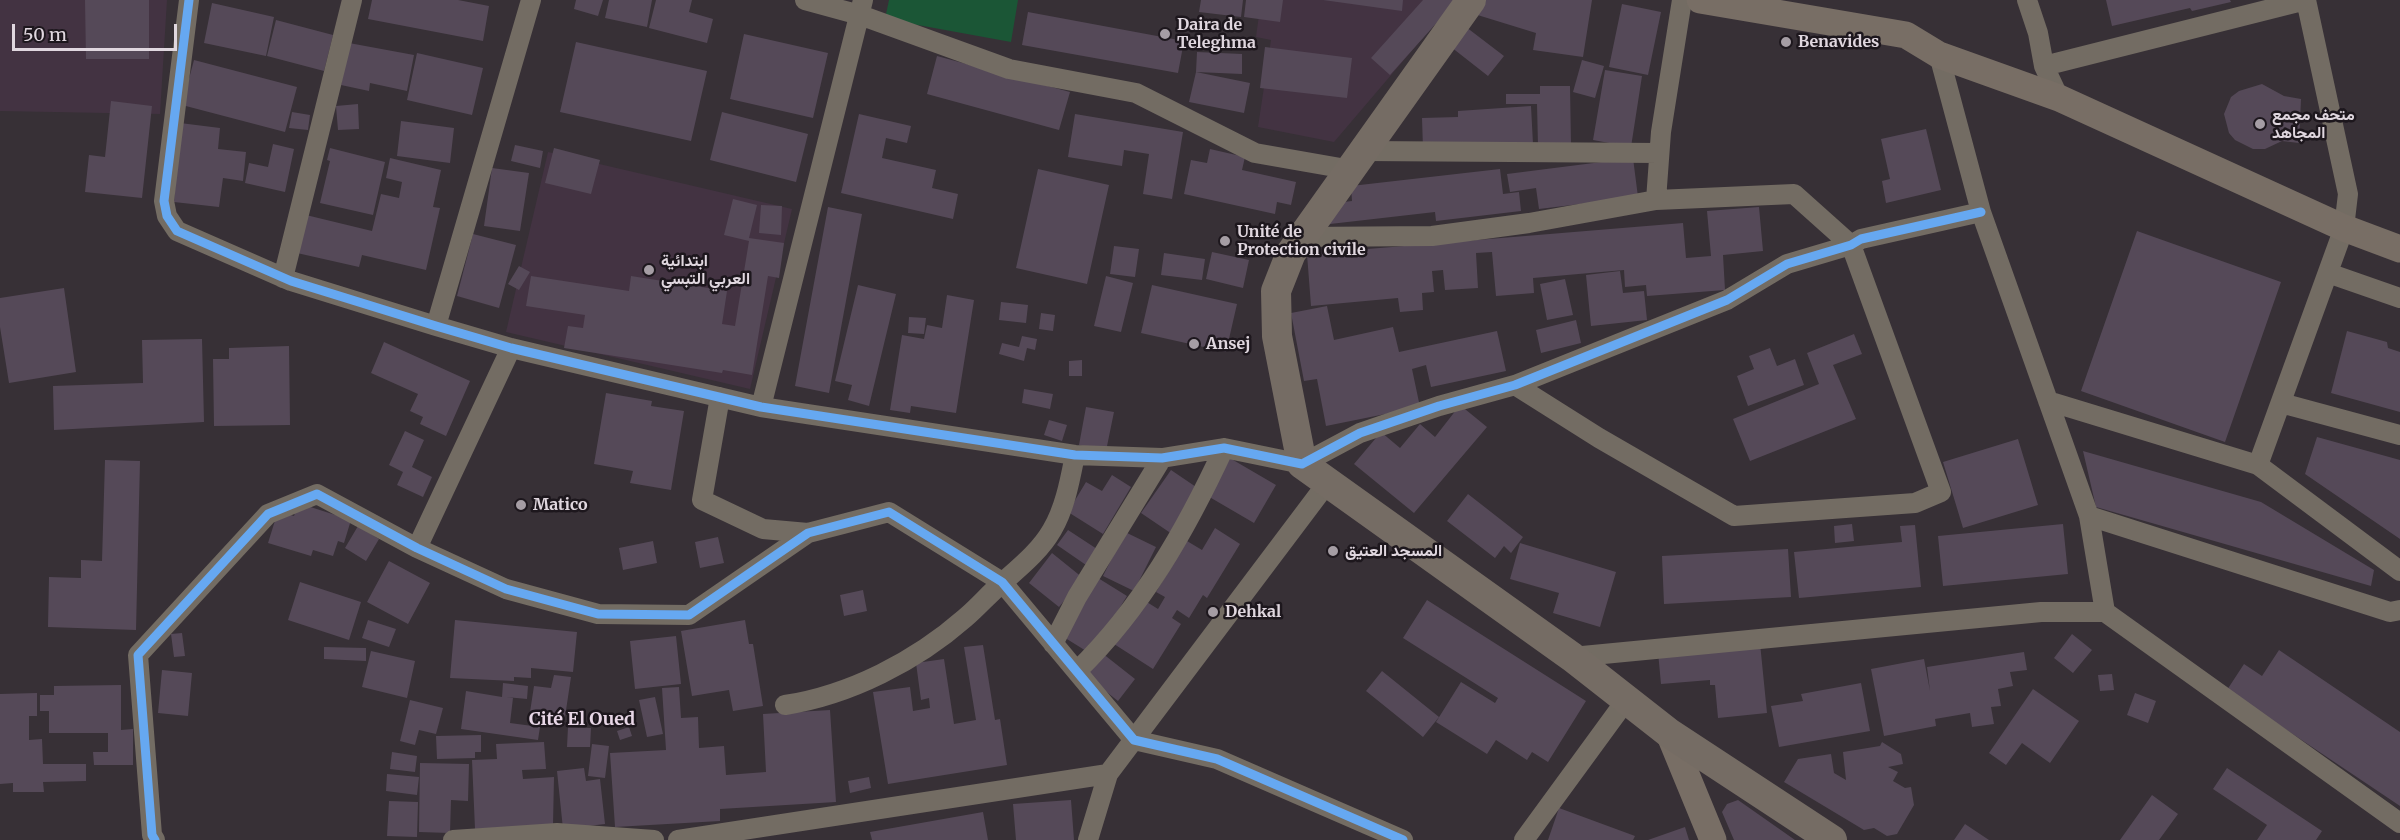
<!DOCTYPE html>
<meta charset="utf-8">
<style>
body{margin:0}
#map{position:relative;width:2400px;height:840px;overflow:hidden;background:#373036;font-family:Merriweather,serif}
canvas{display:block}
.scale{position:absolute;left:12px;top:24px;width:165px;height:27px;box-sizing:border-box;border:3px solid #e0d7df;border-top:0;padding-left:8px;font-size:18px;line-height:21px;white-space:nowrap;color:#e0d7df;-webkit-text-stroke:4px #1d171d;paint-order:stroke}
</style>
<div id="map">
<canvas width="2400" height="840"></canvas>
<div class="scale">50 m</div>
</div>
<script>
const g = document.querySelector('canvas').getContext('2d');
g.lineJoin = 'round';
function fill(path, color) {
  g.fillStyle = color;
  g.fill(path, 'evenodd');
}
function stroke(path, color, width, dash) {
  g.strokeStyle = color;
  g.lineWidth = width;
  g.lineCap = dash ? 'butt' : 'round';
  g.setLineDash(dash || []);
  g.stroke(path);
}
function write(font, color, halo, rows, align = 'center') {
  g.font = font + ' Merriweather,Vazirmatn,serif';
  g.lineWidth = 5;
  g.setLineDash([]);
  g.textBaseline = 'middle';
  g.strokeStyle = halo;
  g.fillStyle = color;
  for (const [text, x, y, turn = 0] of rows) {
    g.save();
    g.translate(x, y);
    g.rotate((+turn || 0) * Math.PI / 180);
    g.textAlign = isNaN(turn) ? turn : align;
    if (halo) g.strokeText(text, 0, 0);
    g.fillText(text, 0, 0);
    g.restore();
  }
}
const built = new Path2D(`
 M0 0H167L160 114 0 111Z
 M1261 0H1455L1334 142 1258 127 1271 40 1256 37Z
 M548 152 792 209 750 389 506 332Z`);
const green = new Path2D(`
 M889 0H1018L1011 42 885 19Z`);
const building = new Path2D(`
 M85 0H149V59H86Z
 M372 0H458L489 6 483 41 368 19Z
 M576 0H603L598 16 574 9Z
 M609 0H652L647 27 605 18Z
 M656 0H692L689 12 713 19 707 43 649 28Z
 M1201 0H1243L1241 17 1199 12Z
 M1246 0H1283L1280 22 1244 17Z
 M1323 0H1403L1402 11Z
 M1423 0H1457L1390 75 1371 58Z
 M1481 0H1592L1583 57 1533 50 1536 33 1471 13Z
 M2106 0H2230L2231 2 2192 11 2190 8 2112 26Z
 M212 3 274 17 266 56 204 43Z
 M1622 4 1661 12 1648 75 1609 67Z
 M1028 12 1184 41 1178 73 1022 45Z
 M276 20 333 35 324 71 267 56Z
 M1466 27 1504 56 1488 76 1451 47Z
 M744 34 828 53 813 118 730 99Z
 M576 42 707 71 691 141 560 112Z
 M349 43 414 55 407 91 370 83 369 91 341 85Z
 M1265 47 1352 58 1347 98 1260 88Z
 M1197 52 1242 54V74L1196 72 1250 83 1244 113 1189 102 1196 72Z
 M417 53 483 68 472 115 407 100Z
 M937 56 1070 92 1059 130 927 94Z
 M194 60 297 87 285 132 182 105Z
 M1582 60 1604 66 1595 98 1573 92Z
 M1605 70 1642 76 1631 147 1593 140Z
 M2262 84 2284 96 2301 99 2299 143 2282 141 2265 149H2253L2235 140 2229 133 2224 114 2231 97 2239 91Z
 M1540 86H1570L1571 146H1538L1537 104H1506V94H1540Z
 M111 101 152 106 142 198 85 192 89 155 105 157Z
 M358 104 359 129 338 130 336 106Z
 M1531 106 1533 144 1423 149 1422 118 1458 117V111Z
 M292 112 310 115 308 130 289 128Z
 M722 112 808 134 796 182 710 160Z
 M859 114 911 126 907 143 886 138 882 158 936 170 932 188 958 194 953 219 841 193Z
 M1075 114 1183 132 1172 199 1143 194 1149 154 1124 150 1122 166 1068 157Z
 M401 121 454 128 450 163 397 156Z
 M180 123 220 128 218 149 246 152 243 181 223 178 219 207 174 202Z
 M1926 129 1941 190 1886 203 1882 181 1890 179 1881 139Z
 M273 144 294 149 285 192 245 183 249 163 268 167Z
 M515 145 543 151 540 168 511 161Z
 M330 148 385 162 373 215 320 203 330 161 327 160Z
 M554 148 600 160 591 194 545 183Z
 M1210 149 1245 157 1242 170 1296 182 1291 205 1277 202 1275 214 1184 194 1191 160 1207 163Z
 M390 158 441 170 433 207 440 208 426 270 362 255 359 267 297 253 306 215 372 231 381 194 399 198 402 182 386 178Z
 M1633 158 1638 197 1539 209 1536 188 1510 192 1507 174Z
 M492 168 529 173 520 231 484 226Z
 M1038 169 1109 185 1087 284 1016 268Z
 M1500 169 1503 194 1519 192 1521 211 1436 221 1435 212 1330 224 1328 204 1352 201 1351 186Z
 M733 199 757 205 749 238 784 243 779 278 768 276 752 375 723 370 722 373 564 348 568 326 583 328 585 315 526 306 531 276 629 291 631 276 727 291 722 324 735 326 749 241 724 235Z
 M761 205 782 206 781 235 759 233Z
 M828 207 862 214 829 393 795 386Z
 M1759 207 1763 251 1723 255 1725 290 1647 296 1646 285 1625 287 1624 270 1533 278 1534 293 1496 296 1492 252 1476 253 1478 288 1445 290 1443 270 1432 271 1434 292 1422 293 1423 310 1400 312 1398 298 1311 306 1307 254 1683 223 1686 258 1711 256 1707 211Z
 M2137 231 2281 282 2225 442 2081 391Z
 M473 234 516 245 499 308 457 296Z
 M1114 246 1139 249 1135 277 1110 274Z
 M1212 252 1249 260 1243 288 1206 279Z
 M1164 253 1205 259 1202 280 1161 275Z
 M519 266 530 272 519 290 508 284Z
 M1620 271 1623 293 1644 291 1647 320 1591 326 1586 275Z
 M1106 276 1133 283 1121 332 1094 326Z
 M1565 279 1573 315 1547 320 1540 284Z
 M858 285 896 294 869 406 848 400 852 385 835 381Z
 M1152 285 1237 304 1226 352 1141 333Z
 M64 288 76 372 9 383 0 327V298Z
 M947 295 974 300 956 413 911 406 910 413 890 410 902 335 924 339 927 325 942 328Z
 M1001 302 1028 305 1026 323 999 320Z
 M1327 306 1334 340 1393 327 1399 352 1497 331 1506 371 1431 387 1426 365 1412 369 1420 407 1326 426 1317 379 1304 381 1291 313Z
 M1041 313 1055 315 1053 331 1039 329Z
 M909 317 926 318 924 334 908 333Z
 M1576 320 1581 343 1541 353 1536 330Z
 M2347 331 2387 342 2388 348 2400 352V412L2331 393Z
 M1854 334 1862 354 1833 365 1856 419 1750 461 1733 419 1819 384 1807 353Z
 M1022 336 1037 339 1035 350 1027 348 1024 361 999 354 1002 343 1019 347Z
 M202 339 204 422 54 430 53 386 143 383 142 340Z
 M384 342 470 381 446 436 420 424 423 417 410 411 418 394 371 373Z
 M289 346 290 425 214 426 213 359H229V348Z
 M1770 348 1777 366 1795 359 1804 385 1748 406 1737 376 1754 369 1749 356Z
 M1082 360V376H1069V361Z
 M1024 389 1053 394 1050 409 1022 403Z
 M606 393 652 401 651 406 684 411 671 490 630 483 633 471 594 464Z
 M1460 405 1487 427 1414 513 1354 464 1381 432 1400 448 1420 424 1435 437Z
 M1086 407 1114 412 1106 451 1079 445Z
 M1049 420 1067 425 1062 441 1044 435Z
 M405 431 424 440 412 467 432 477 423 497 397 485 403 472 389 465Z
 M2317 437 2400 460V539L2305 474Z
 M2018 439 2038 505 1963 528 1943 462Z
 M2083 451 2261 502 2374 570 2371 586 2096 507Z
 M1228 457 1276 485 1254 523 1206 495Z
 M105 460 140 461 136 630 48 627 49 577 81 578V560L102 561Z
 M1171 470 1202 491 1172 534 1141 513Z
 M1112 475 1131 487 1103 534 1068 512 1086 482 1102 491Z
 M1468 494 1523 537 1511 553 1504 546 1495 558 1447 521Z
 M298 503 351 520 344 543 338 541 333 556 313 550 311 556 268 543 278 511 294 516Z
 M1852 524 1854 541 1835 543 1834 526Z
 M2063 524 2068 574 1943 586 1938 536Z
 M1915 525 1921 587 1799 598 1794 552 1902 542 1900 526Z
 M358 526 379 539 366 561 345 548Z
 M1215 528 1240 544 1207 598 1203 595 1189 618 1177 610 1172 618 1181 624 1153 669 1114 644 1142 599 1158 609 1165 597 1156 592 1187 541 1202 550Z
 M1068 530 1097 549 1086 565 1057 545Z
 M1125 532 1156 547 1134 591 1103 576Z
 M718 537 724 563 700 568 695 542Z
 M653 541 657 563 623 570 619 548Z
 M1520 543 1616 572 1600 627 1553 613 1559 593 1510 579Z
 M1788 549 1791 597 1664 604 1662 556Z
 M1052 553 1083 578 1059 607 1029 583Z
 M389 561 430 583 408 624 367 602Z
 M1098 578 1127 596 1091 654 1062 636Z
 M300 582 361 602 349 640 288 620Z
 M863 590 867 611 844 616 840 595Z
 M1427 600 1586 701 1548 762 1532 752 1527 760 1496 740 1487 754 1436 722 1461 682 1495 703 1498 698 1403 638Z
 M368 620 396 629 389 647 362 638Z
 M455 620 577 632 573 672 531 668V678L514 677V681L450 678Z
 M745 620 749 644H753L763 706 733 711 729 690 692 696 681 631Z
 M182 633 185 656 174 657 171 634Z
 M2072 634 2092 650 2073 673 2054 658Z
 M676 636 681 684 635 689 630 641Z
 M1760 643 1767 713 1718 718 1715 685H1710V680L1661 684 1658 652Z
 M983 645 995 720 1000 719 1007 765 888 784 873 692 910 687 913 711 930 708 929 698 921 700 916 663 944 659 954 724 976 720 964 647Z
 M324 647 366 648V661L324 659Z
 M2279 650 2400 732V806L2227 690 2244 664 2262 676Z
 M371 651 415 661 407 698 362 687Z
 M2024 652 2027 670 2010 672 2013 686 1998 689 2001 706 1991 707 1994 724 1972 727 1970 713 1935 719 1936 726 1884 736 1871 669 1924 659 1930 691 1927 667Z
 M1102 653 1135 679 1118 701 1085 675Z
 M162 670 192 673 188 716 158 713Z
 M1382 671 1439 717 1423 737 1366 691Z
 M2112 674 2114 690 2100 691 2098 675Z
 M554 675 571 677 565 717 530 712 534 686 551 688Z
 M503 683 528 686 527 699 506 697 513 698 510 723 540 727 538 740 461 729 466 691 502 697Z
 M1861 683 1870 731 1779 747 1771 706 1803 701 1801 694Z
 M121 685V730L133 729V765H94L93 752H108V733H49V711H40V695H54V686Z
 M679 687 681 718 698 717 699 748 724 746 726 775 766 772 763 714 830 710 836 802 720 809V821L615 827 610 753 666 750 662 688Z
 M2033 689 2079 721 2050 763 2022 743 2006 765 1989 753Z
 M37 693V716H29V740L42 739 43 764H86V781L43 782 44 792H13V783L0 784V694Z
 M2135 693 2156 701 2148 723 2127 715Z
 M655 697 663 734 647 737 639 700Z
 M410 700 443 708 436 734 419 730 415 745 400 741Z
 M568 727 591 728 590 747H567Z
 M629 727 632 736 620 740 617 731Z
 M481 735V752H475V758L437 759 436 736Z
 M544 742 546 769 522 770 523 779 554 777 553 825 475 829 472 760 497 759 496 744Z
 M1882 742 1901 754 1903 764 1888 767 1898 772 1893 781 1905 788 1911 787 1914 805 1897 834 1887 836 1874 828 1864 830 1784 782 1798 759 1831 754 1834 773 1846 780 1843 752 1880 746Z
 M592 744 609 746 605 778 588 776Z
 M392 752 417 756 415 772 390 769Z
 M420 763 469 764 468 801 451 800 450 833 419 832Z
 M584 768 586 781 600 779 605 824 563 829 557 771Z
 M2227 768 2322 831 2316 840H2257L2267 825 2213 789Z
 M387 774 419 777 417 795 386 791Z
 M869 777 871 788 850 793 848 781Z
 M2152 795 2178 814 2159 840H2120Z
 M1071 800 1074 840H1016L1013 804Z
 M1738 800 1795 840H1734L1722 812 1727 804Z
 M389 801 418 802 417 837 387 836Z
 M1559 808 1635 836 1633 840H1548Z
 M983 812 988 840H872L870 832Z
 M1965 824 1989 840H1954Z
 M1685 827 1689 840H1648Z`);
const street = new Path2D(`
 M189 0 164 201 167 216 177 231 291 281 436 326 511 348 761 407 1075 455 1162 458 1224 448 1302 464 1360 433 1439 406 1515 385 1727 300 1787 264 1851 245 1861 239 1981 212
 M805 0 860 15 1009 69 1136 93 1255 153 1352 170
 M2027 0 2038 33 2044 66 2059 98
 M1939 55 1981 212 2089 516 2105 612
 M2044 66 2306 0 2348 194 2344 228 2258 465
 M1365 151 1659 153
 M1656 200 1661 132 1682 0
 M1303 237 1432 236 1529 223 1656 200 1794 194 1851 245 1941 492 1915 503 1734 516 1599 438 1515 385
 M2328 273 2400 298
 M283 278 352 0
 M436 326 531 0
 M720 397 702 500 763 529 808 533
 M2048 401 2258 465 2400 571
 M2281 403 2400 435
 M761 407 863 0
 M2089 516 2390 612 2400 610
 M417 548 511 348
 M1053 644 1077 597 1162 458
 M1572 657 2041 612H2105L2400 823
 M1077 671C1142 608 1187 528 1224 448
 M785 705C850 695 916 661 965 618 978 607 989 594 1002 583 1020 567 1040 551 1052 530 1065 508 1070 480 1075 455
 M155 840 152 835 138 655 268 514 317 494 417 548 506 589 598 614 689 615 808 533 889 512 1002 582 1134 740 1217 759 1403 840
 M453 840 557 833 654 840
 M678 840 1108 774 1328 482
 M1088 840 1108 774
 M1524 840 1627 699`);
const secondary = new Path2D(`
 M1700 0 1906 35 1939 55 2059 98 2344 228 2400 249
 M1669 733 1713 840`);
const primary = new Path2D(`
 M1471 0 1291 253 1276 291 1277 336 1302 464 1572 657 1669 733 1832 840`);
const cycleway = new Path2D(`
 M189 0 164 201 167 216 177 231 291 281 436 326 511 348 761 407 1075 455 1162 458 1224 448 1302 464 1360 433 1439 406 1515 385 1727 300 1787 264 1851 245 1861 239 1981 212
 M155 840 152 835 138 655 268 514 317 494 417 548 506 589 598 614 689 615 808 533 889 512 1002 582 1134 740 1217 759 1403 840`);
const markers = [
 [1165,34,6,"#a59da4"],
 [1786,42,6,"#a59da4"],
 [2260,124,6,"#a59da4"],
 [1225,241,6,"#a59da4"],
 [649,270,6,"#a59da4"],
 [1194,344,6,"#a59da4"],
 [521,505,6,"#a59da4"],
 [1333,551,6,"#a59da4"],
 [1213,612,6,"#a59da4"]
];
const poiNames = [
 ["Daira de",1177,25],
 ["Teleghma",1177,43],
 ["Benavides",1798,42],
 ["متحف مجمع",2272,115],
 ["المجاهد",2272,133],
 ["Unité de",1237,232],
 ["Protection civile",1237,250],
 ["ابتدائية",661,261],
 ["العربي التبسي",661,279],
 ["Ansej",1206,344],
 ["Matico",533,505],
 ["المسجد العتيق",1345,551],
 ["Dehkal",1225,612]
];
const neighbourhoodNames = [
 ["Cité El Oued",582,720]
];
fill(built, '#433342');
fill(green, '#1b5636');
fill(building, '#554958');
stroke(street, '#736c63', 20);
stroke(secondary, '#786e65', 27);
stroke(primary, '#756c64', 30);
stroke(cycleway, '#66a8f1', 9);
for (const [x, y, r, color] of markers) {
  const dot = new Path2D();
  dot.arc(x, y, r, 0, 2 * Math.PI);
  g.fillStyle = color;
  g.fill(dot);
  stroke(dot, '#1d171d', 2);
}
write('bold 16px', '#e0d7df', '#1d171d', poiNames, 'left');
write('bold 18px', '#e8d7e7', '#1d171d', neighbourhoodNames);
</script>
